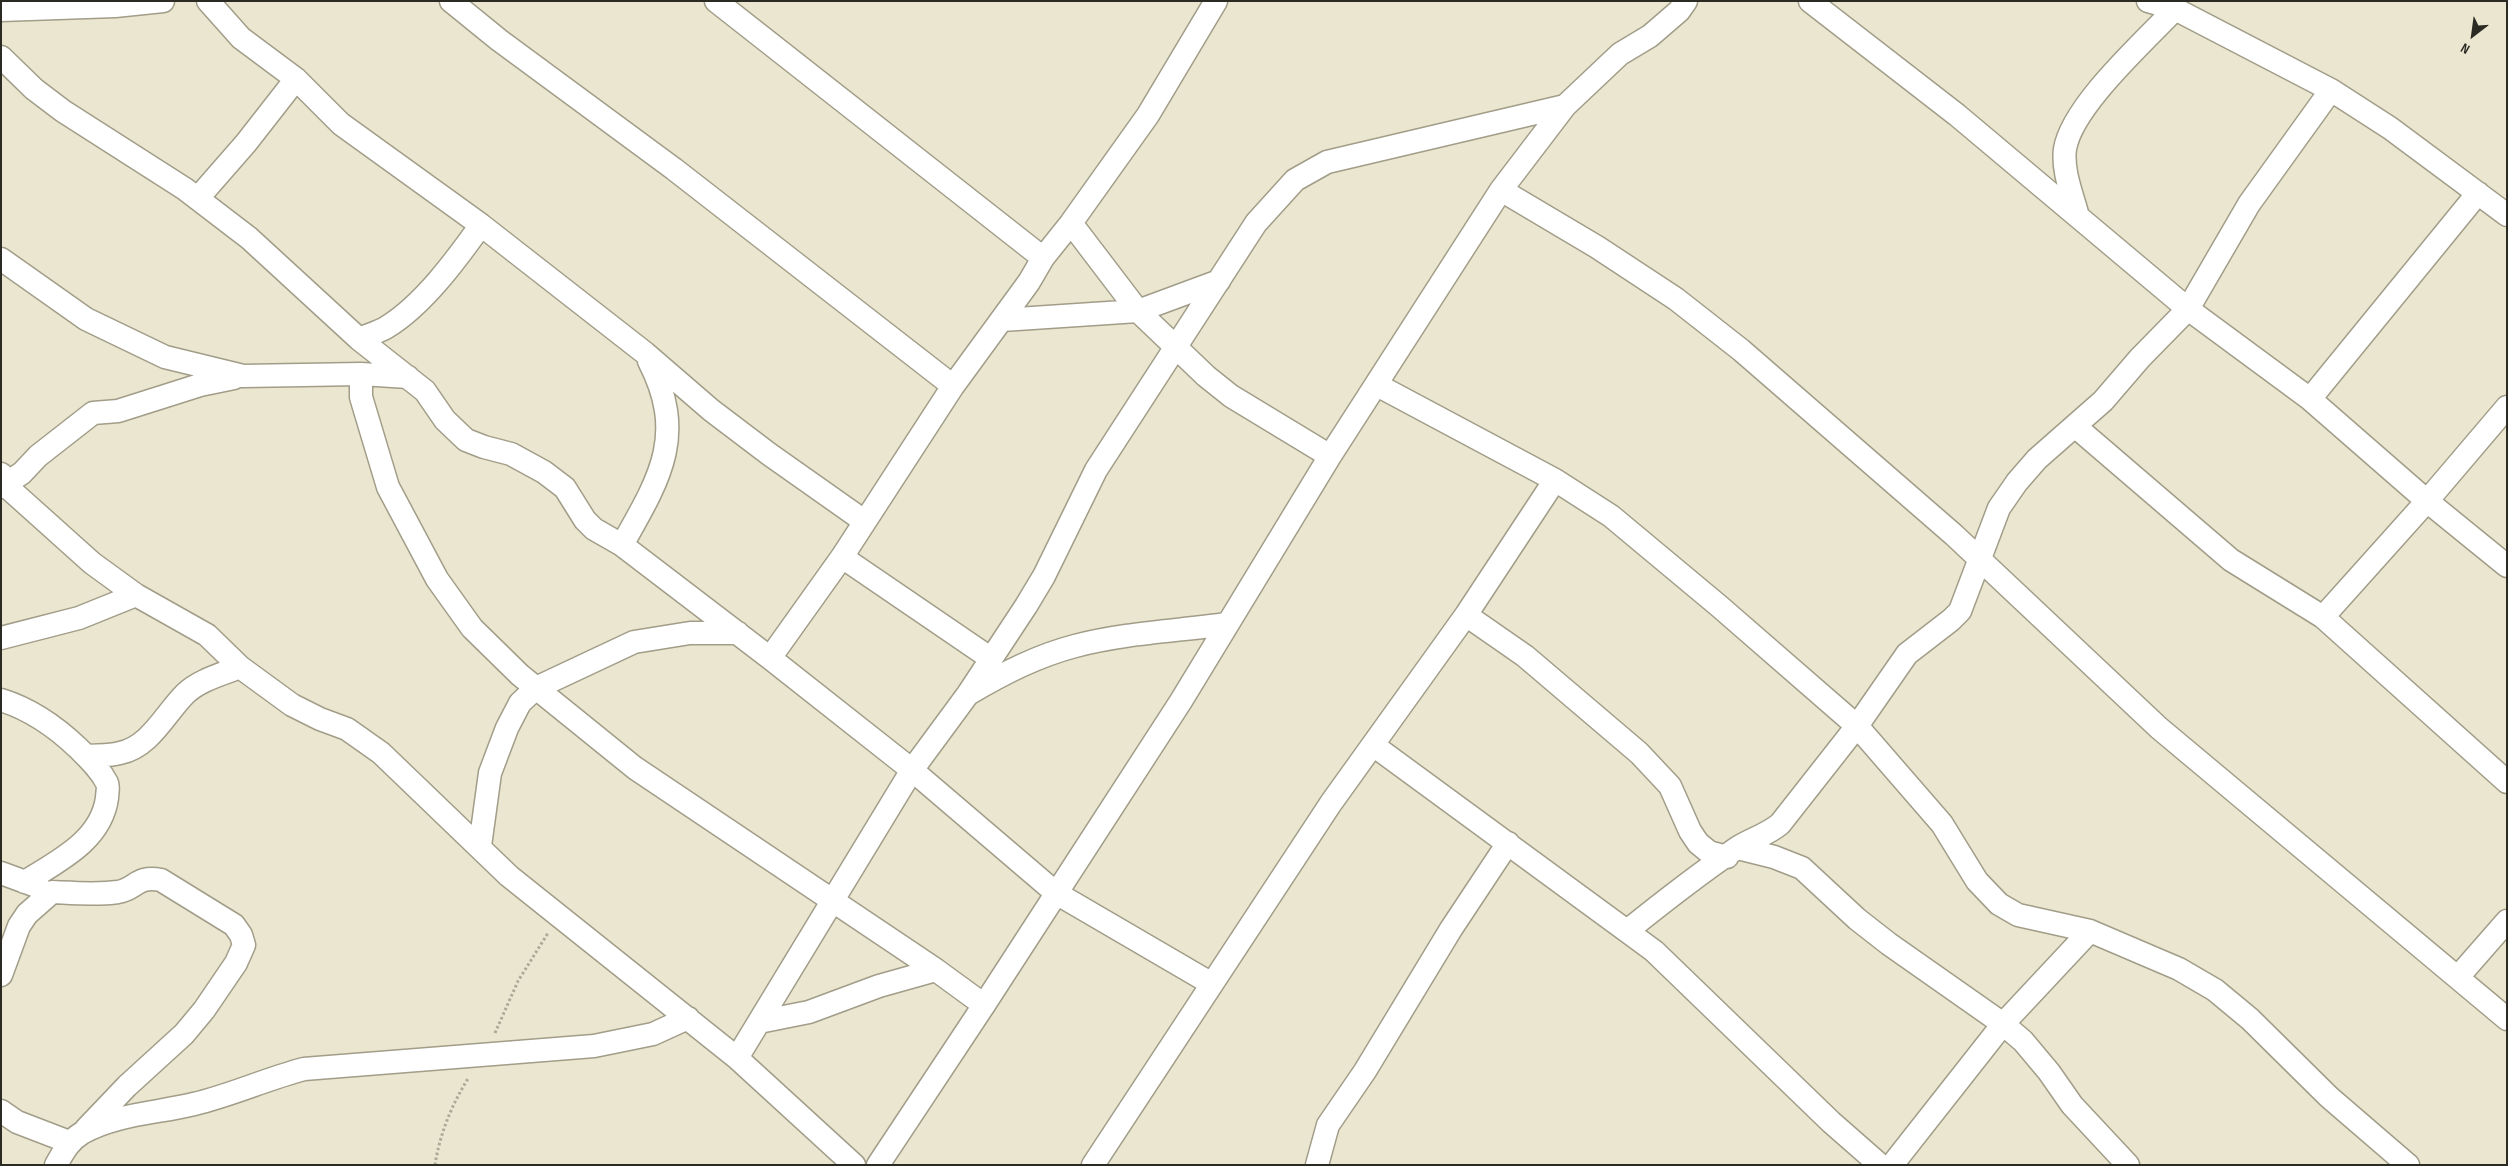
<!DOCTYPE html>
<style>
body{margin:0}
#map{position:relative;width:2508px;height:1166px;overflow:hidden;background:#eae6d0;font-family:"Sofia Sans Condensed",sans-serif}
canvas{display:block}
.frame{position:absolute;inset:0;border:2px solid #2c2b23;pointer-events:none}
.north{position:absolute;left:2448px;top:10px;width:50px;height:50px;-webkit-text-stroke:4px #eae6d0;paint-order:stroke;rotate:210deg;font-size:14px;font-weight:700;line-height:20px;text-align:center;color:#2c2b23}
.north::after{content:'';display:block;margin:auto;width:18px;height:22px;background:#2c2b23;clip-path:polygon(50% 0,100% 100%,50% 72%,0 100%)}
</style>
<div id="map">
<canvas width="2508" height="1166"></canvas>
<div class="frame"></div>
<div class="north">N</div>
</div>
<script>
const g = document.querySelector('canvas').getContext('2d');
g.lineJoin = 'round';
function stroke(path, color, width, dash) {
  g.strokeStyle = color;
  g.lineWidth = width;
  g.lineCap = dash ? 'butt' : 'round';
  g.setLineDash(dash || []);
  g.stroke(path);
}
const path = new Path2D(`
 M495 1033 518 981 548 933
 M435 1165C440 1133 452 1104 469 1077`);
const street = new Path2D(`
 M208 1 241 38 296 79 341 124 481 225 645 353 711 410 769 454 864 521
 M451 1 499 40 674 169 953 386
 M716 1 1043 258
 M1810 1 1957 115 2188 309 2310 399 2427 501 2507 566
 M2148 1 2175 9 2331 90 2390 128 2507 215
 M1 10 115 6 163 1
 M1 57 34 89 63 111 185 189 249 238 359 339 425 391 445 420 466 440 484 447 511 454 544 472 565 488 585 520 594 529 622 545 770 658 912 770 1056 893 1212 984
 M1501 190 1597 247 1676 299 1741 350 1954 535 2159 728 2507 1019
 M198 198 246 143 296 79
 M2077 213C2072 194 2062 170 2065 149 2072 106 2145 41 2175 9
 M1071 223 1138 311 1206 376 1231 396 1330 456
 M1 259 86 319 165 357 243 376 361 374 408 377
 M1002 320 1138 311 1219 281
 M359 339C368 335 379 332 387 327 423 305 456 260 481 225
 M361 374V397L388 487 437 579 472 628 520 675 635 768 936 970 984 1005
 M1377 385 1555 480 1611 516 1719 606 1857 726 1942 824 1977 881 1999 904 2018 915 2090 931 2179 969 2215 990 2250 1019 2329 1097 2408 1165
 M2310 399 2478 193
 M2076 427 2231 560 2323 617 2507 782
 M1 474 5 485 92 563 136 595 207 635 240 667 292 705 320 719 347 729 381 753 509 876 737 1058 854 1165
 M1 487 22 473 38 456 93 413 118 411 200 385 234 378
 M622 545C660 478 687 435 649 361
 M842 557 990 658
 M1466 615 1525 656 1639 753 1670 786 1690 831 1698 843 1709 852 1727 857
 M2323 617 2427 501 2507 407
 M1 638 79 618 136 595
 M770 658 842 557 953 386 1029 282 1043 258 1071 223 1148 115 1216 1
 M970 693C1004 673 1037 656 1075 646 1124 633 1177 631 1227 624
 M1 700C30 709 56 727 78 748 89 759 100 769 107 783 109 787 107 793 107 798 101 841 58 861 25 882
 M1373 745 1654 951 1831 1122 1880 1165
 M86 756C97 755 110 756 120 753 150 747 165 714 185 694 199 680 223 674 240 667
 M480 846 490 773 507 728 520 703 536 688 634 642 690 633H738
 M1738 848 1774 857 1802 868 1857 919 1889 944 2003 1024 2023 1041 2049 1072 2072 1105 2128 1165
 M1 873 39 887
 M1627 931C1663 902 1699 874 1737 848 1751 839 1767 835 1780 824L1857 726 1907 654 1951 620 1960 611 1999 508 2017 482 2037 459 2103 401 2140 358 2188 309 2249 204 2331 90
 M1 975 19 926 27 914 52 892C74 893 96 895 118 892 136 889 137 875 161 880L234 925 241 935 244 945 236 963 204 1010 184 1034 127 1086 86 1129
 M2458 977 2507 921
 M759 1022 809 1012 879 986 936 970
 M737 1058 912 770 968 694 1026 606 1044 576 1096 470 1256 223 1295 180 1327 162 1565 106
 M1 1111 17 1122 69 1142
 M56 1165C64 1151 69 1141 82 1133 115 1114 158 1113 194 1104 232 1095 266 1079 304 1069L594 1046 653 1034 688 1018
 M878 1165 984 1005 1181 701 1330 456 1501 190 1565 106 1620 54 1650 36 1679 11 1686 1
 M1093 1165 1331 803 1466 615 1555 480
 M1317 1165 1328 1125 1365 1071 1451 929 1508 843
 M1892 1165 2003 1024 2090 931`);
stroke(street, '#a19d88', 25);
stroke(path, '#aca998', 3, [2.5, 2.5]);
stroke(street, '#fff', 22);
</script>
